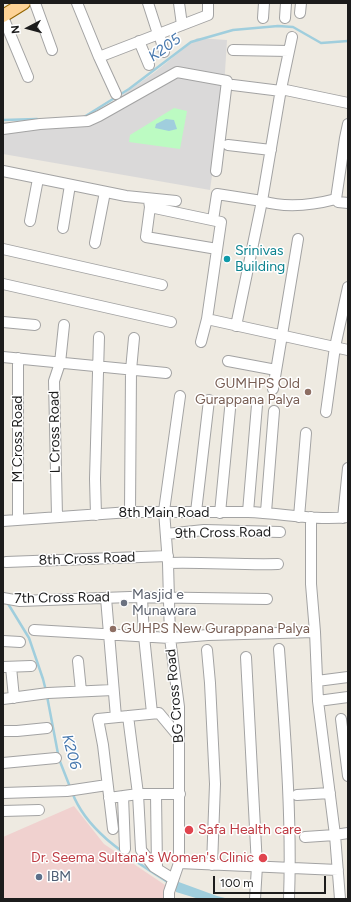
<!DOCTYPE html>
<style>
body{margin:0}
#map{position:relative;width:351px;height:902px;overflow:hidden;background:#eeeae1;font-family:Figtree,sans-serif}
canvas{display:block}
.frame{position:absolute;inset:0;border:4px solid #1c1c1c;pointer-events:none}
.north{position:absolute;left:8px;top:8px;width:40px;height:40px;-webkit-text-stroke:3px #fff;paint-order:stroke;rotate:264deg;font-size:11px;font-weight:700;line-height:16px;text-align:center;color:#1c1c1c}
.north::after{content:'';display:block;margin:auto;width:14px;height:18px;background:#1c1c1c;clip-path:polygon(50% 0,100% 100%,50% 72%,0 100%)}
.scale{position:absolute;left:213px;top:876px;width:113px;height:18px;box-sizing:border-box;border:2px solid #1c1c1c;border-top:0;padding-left:5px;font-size:12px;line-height:14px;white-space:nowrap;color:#1c1c1c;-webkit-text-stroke:3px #fff;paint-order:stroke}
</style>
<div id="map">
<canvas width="351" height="902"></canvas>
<div class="frame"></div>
<div class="north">N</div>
<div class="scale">100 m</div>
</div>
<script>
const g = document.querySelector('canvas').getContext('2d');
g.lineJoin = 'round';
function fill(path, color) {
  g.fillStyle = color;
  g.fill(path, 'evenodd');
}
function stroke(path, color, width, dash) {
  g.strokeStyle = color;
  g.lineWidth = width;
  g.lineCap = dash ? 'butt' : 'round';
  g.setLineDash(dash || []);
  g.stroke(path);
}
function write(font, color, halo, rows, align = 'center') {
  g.font = font + ' Figtree,sans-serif';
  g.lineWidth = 3;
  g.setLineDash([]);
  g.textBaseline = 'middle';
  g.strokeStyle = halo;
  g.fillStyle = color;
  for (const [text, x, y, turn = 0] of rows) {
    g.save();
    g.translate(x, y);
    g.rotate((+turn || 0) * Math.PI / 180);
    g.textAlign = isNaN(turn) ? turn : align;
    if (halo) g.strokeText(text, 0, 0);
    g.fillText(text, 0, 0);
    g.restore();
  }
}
const residential = new Path2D(`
 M197 38 227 40 224 88 210 190 3 154V123L84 119 121 96 155 72Z`);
const commercial = new Path2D(`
 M74 806 104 844 165 885V899H3V837Z`);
const park = new Path2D(`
 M174 108 187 111 180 149 129 142 130 135Z`);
const water = new Path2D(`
 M166 119 174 120 177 129 169 131 155 128 156 124Z
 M176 881 217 896 229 899H199L176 892Z`);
const stream = new Path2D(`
 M84 117 129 89 191 42 233 30 278 26 293 27 321 43 348 41
 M3 120 37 119
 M7 602 29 638 43 679 46 691
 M47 696 59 759 70 787
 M72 792C87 833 131 858 166 881`);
const minor = new Path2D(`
 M35 3 52 50
 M77 3 99 57 116 94
 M148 3 158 34
 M179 3 182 25
 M300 13 301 3
 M3 17 28 77
 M263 18 264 3
 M285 18 286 3
 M159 33 164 52
 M292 37 281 89 348 103
 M139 41 149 65
 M233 50 289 51
 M99 57 208 15V3
 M233 85 281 91
 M281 89 262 201C285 208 313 205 336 199
 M348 124 345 138 336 199 338 202 348 203
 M3 129 40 124 88 121 99 116 177 72 227 81 216 171
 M228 145 271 150
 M3 171 126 196 176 201
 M149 201 150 207 146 237 217 249
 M150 207 221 222 207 319 201 342
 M213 220 217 194 262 201 236 326
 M30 221 38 179
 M63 228 70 185
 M95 243 105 192
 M3 249 162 285
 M3 284 171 322
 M207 319 348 350
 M3 322 35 325
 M3 357 166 373
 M228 361 276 370
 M273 389 298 239
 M326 412 335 347 348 287
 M130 512 131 370 134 338
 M196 512 209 400
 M248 512 257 405
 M266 512 274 411
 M220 513 230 409
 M96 515 95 479 99 337
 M57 516 54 381 60 363 64 325
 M299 517 306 433
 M311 517V584L315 632 318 701 335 835 340 899
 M343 518 348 468
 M18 519V358
 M3 521 130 512H248C281 513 315 521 348 517
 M166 534 204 530 280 532
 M6 562 168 556
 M168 563C205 562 241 565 278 564
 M3 598 20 601 130 597 267 599
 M106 598 116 717
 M142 598 144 636 152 713
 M34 630 170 638 208 635 315 632
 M3 641 20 642
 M279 649C285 732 292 816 289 899
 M207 650 210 683 215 784 212 865
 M246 657 257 866 255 899
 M78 661 81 691
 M3 667 31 666
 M11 667 14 698
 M317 681 348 677
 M3 699 48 693 113 690
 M318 701 348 697
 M128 716 138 794 141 850 154 867 170 877
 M341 719 348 776
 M3 731H17L47 728
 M3 763 56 758
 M3 793 67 791 107 785
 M156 794 157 869
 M297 795 330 793
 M123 796 125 849
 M109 798 138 794H180
 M3 811 39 810
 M113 829 103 745 98 719 159 713 179 737
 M305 837 335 835 348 833
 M179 863 338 870
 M169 899V892L179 863V707L170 638 168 563 164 511 180 396`);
const major = new Path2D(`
 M3 16 24 3`);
const markers = [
 [227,259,4,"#0f9aa8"],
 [308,392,4,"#8d6e63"],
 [124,603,4,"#6b7280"],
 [113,629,4,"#8d6e63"],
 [189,830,5,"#e0444e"],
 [263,858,5,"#e0444e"],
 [39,877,4,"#5c6f8a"]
];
const cultureNames = [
 ["Srinivas",235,251],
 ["Building",235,267]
];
const educationNames = [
 ["GUMHPS Old",300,384],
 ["Gurappana Palya",300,400],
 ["GUHPS New Gurappana Palya",121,629,"left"]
];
const streetNames = [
 ["L Cross Road",55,432,-91],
 ["M Cross Road",18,439,-90],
 ["8th Main Road",164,513],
 ["9th Cross Road",223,533,-1],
 ["8th Cross Road",87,559,-2],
 ["7th Cross Road",62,598,-1],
 ["BG Cross Road",175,696,-95]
];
const worshipNames = [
 ["Masjid e",132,595],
 ["Munawara",132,611]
];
const healthNames = [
 ["Safa Health care",198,830],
 ["Dr. Seema Sultana's Women's Clinic",254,858,"right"]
];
const serviceNames = [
 ["IBM",47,877]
];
const waterNames = [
 ["K205",165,48,-36],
 ["K206",71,752,75]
];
fill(residential, '#dad9d9');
fill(commercial, '#f0d1cf');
fill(park, '#bcfbc2');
fill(water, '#a0cedd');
stroke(stream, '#a0cedd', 2.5);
stroke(minor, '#a3a3a3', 12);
stroke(major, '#946500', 14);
stroke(minor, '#fff', 10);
stroke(major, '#fed396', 12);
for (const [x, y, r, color] of markers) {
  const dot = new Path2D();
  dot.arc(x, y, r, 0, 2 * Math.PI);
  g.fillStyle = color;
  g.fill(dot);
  stroke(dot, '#fff', 1.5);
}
write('14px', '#0d838f', '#fff', cultureNames, 'left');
write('14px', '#785e54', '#fff', educationNames, 'right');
write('14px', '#1c1c1c', '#fff', streetNames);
write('14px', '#5b616d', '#fff', worshipNames, 'left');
write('14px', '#be3a42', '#fff', healthNames, 'left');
write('14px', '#4e5e75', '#fff', serviceNames, 'left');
write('italic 15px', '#4778ae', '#fff', waterNames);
</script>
